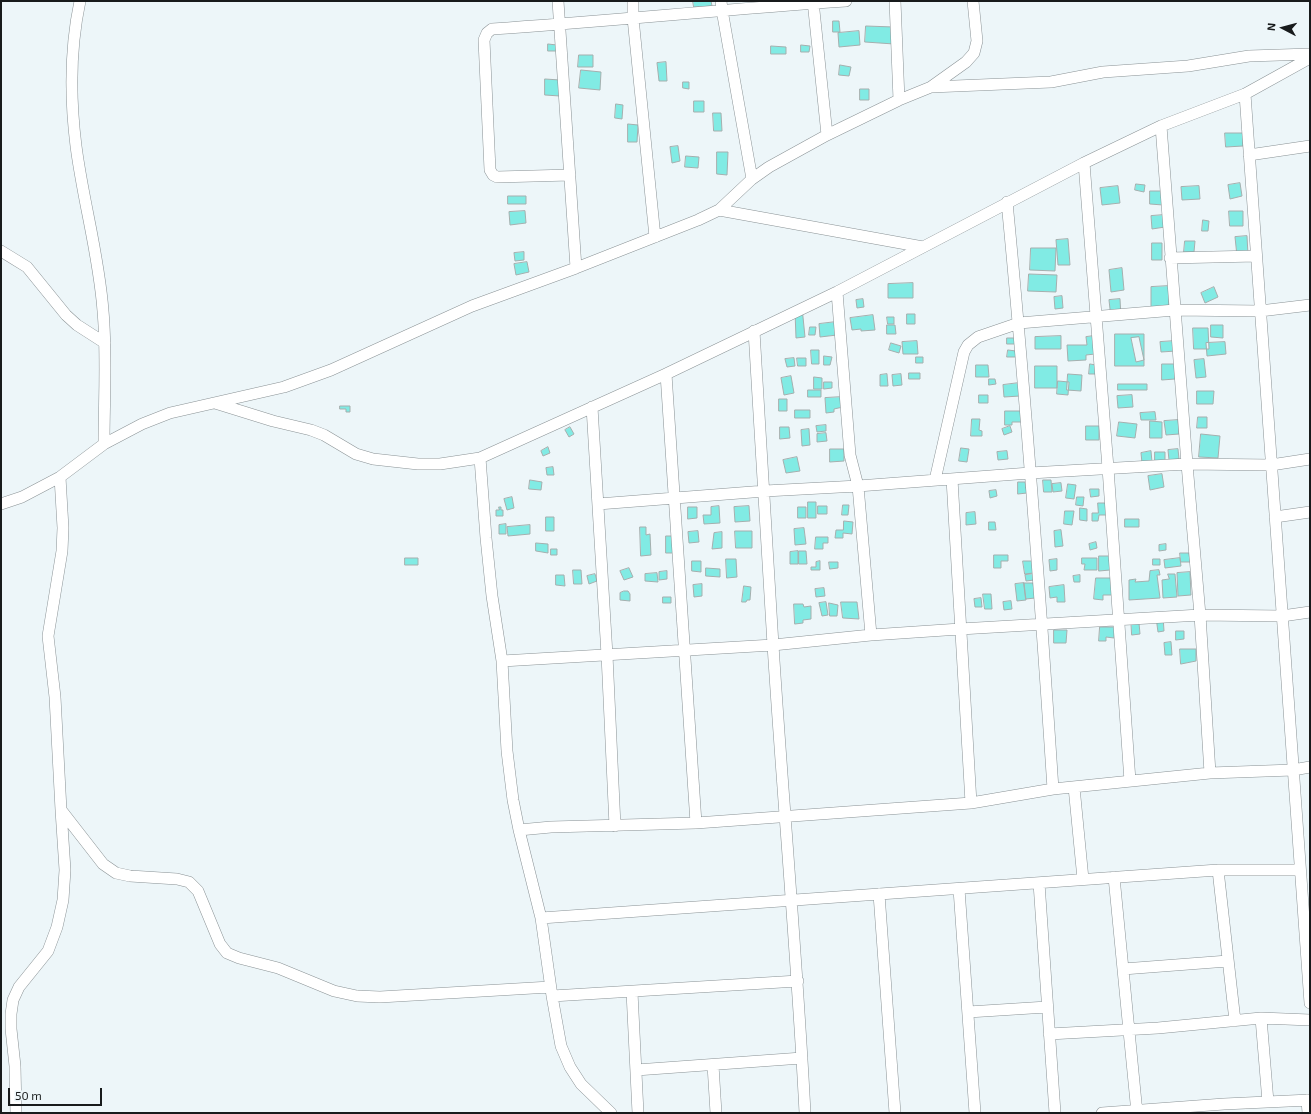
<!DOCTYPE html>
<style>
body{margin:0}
#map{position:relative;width:1311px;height:1114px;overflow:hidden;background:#edf6f9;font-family:"Exo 2",sans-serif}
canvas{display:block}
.frame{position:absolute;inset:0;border:2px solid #181b1c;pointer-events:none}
.north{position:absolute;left:1263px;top:8px;width:40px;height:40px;-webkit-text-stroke:3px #edf6f9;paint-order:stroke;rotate:276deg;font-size:11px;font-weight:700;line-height:16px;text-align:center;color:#181b1c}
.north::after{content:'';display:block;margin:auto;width:14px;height:18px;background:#181b1c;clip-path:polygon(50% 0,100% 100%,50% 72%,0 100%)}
.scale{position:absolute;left:8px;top:1088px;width:94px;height:18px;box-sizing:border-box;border:2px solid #181b1c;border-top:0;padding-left:5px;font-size:12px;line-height:14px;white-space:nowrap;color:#181b1c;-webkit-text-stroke:3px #edf6f9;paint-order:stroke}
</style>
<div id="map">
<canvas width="1311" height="1114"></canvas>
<div class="frame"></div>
<div class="north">N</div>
<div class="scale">50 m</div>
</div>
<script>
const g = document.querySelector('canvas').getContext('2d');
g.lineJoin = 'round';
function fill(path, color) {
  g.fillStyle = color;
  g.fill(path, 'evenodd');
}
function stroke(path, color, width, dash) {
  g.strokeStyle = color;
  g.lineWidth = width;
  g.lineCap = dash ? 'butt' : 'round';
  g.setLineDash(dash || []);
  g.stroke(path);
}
const building = new Path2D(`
 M693 1H711L712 6 694 7Z
 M833 21H839L840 32H833Z
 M866 26 894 27V44L865 42Z
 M859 31 860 45 839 47 838 33Z
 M548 44 557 45V51H548Z
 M801 45 810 46 809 52H801Z
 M771 46 786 47V54H771Z
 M579 55H593V67H578Z
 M666 62 667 81H659L657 63Z
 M840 65 851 67 849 76 839 75Z
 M581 70 601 72 600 90 579 88Z
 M545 79 560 80V96L545 95Z
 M683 82H689V89L683 88Z
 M860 89H869V100H860Z
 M694 101H704V112H694Z
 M616 104 623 105 622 119 615 118Z
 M713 113H721L722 131H714Z
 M628 124 638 125 637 142H628Z
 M1225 133H1243V146L1226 147Z
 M678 146 680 161 672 163 670 147Z
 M717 152H728L727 175 717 174Z
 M686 156 699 157 698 168 685 167Z
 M1240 183 1242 196 1230 199 1228 185Z
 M1136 184 1145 185 1144 192 1135 190Z
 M1118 186 1120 203 1102 205 1100 188Z
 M1199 186 1200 199 1182 200 1181 187Z
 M1150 191H1163V205L1150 204Z
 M508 196H526V204H508Z
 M525 211 526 223 510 225 509 212Z
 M1229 211H1243V226H1230Z
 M1164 215 1165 227 1152 229 1151 216Z
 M1203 220 1209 221 1208 231H1202Z
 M1247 236 1248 255 1237 256 1235 237Z
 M1068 239 1070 265H1058L1056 240Z
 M1185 241H1195L1194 252H1184Z
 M1152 243H1162V260H1152Z
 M1031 248H1056L1055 271 1030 270Z
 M524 252V260L515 261 514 253Z
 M527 262 529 272 516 275 514 264Z
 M1122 268 1124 290 1111 292 1109 270Z
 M1029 274 1057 275 1056 292 1028 291Z
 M913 283V298H888V284Z
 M1169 286V308H1151V287Z
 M1214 287 1218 297 1205 303 1201 293Z
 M1062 296 1063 308 1055 309 1054 297Z
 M863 299 864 307 857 308 856 300Z
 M1120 299 1121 317 1111 318 1109 300Z
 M802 307 805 337 796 338 795 312Z
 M907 314H915V324H907Z
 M873 315 875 330 861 331V329L852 330 850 318Z
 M887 317H894V324H888Z
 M836 322 837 335 820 337 819 324Z
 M887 325H895L896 334H887Z
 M1211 325H1223V338L1211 337Z
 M810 327H816L815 335H809Z
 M1193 328H1208L1209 349H1194Z
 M1115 334H1144V366H1115Z
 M1061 336V349H1035V337Z
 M1094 336 1095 354 1086 355V360L1068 361 1067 345H1087L1086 337Z
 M1139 337 1144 360 1136 362 1131 338Z
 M1007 338H1017V344H1007Z
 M917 341 918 354H903L902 342Z
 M1175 341 1176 351 1161 352 1160 342Z
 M1225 342 1226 354 1207 356 1206 343Z
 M891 343 901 346 899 353 889 350Z
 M811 350H819V364H812Z
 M1008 350 1016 351V357H1007Z
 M824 356 832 357 830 365H824Z
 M916 357H923V363H916Z
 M794 358 795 366 787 367 785 359Z
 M797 358H806V366H798Z
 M1204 359 1206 377 1196 378 1194 360Z
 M1090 364 1096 365V374H1089Z
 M1162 364H1175V379L1162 380Z
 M976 365H988L989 377H976Z
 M1035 366H1057V388H1035Z
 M909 373H920V379H909Z
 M887 374 888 386H880V375Z
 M901 374 902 385 893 386 892 375Z
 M1068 374 1082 375 1081 391 1067 390Z
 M791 376 794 393 784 395 781 378Z
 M814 377 822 378V389H814Z
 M989 379H995L996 384 989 385Z
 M1058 381 1069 382 1068 395 1057 394Z
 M824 382H832V388L824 389Z
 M1019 383 1020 396 1004 397 1003 385Z
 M1118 384H1147V390H1118Z
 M808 390H821V397H808Z
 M1197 391H1214L1213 404H1197Z
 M979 395H988V403H979Z
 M1132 395 1133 407 1118 408 1117 396Z
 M842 397 843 407 834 409V412L826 413 825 398Z
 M779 399H787V411H779Z
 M340 406H350V412H346V409H340Z
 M795 410H810V418H795Z
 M1005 411H1021V422H1012V425H1005Z
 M1155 412 1156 420H1141L1140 413Z
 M1198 417H1207V428H1197Z
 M972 419H980L979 430 982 431V436H971Z
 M1178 420 1179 434 1166 435 1164 421Z
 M1150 421 1162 422V438H1150Z
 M1119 422 1137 424 1135 438 1117 436Z
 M826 425V431L817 432 816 426Z
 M1010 426 1012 432 1004 435 1002 429Z
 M1086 426H1099V440H1086Z
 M570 427 574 434 569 437 565 430Z
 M780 427H789L790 438 780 439Z
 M809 429 810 445 802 446 801 430Z
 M826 433 827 441 817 442V434Z
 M1201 434 1220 436 1218 458 1199 457Z
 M548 447 550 453 543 456 541 451Z
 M961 448 969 449 967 462 959 461Z
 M830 449H844V461L830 462Z
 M1178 449 1179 459 1169 460 1168 450Z
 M1007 451 1008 459 998 460 997 452Z
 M1151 451 1152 462 1142 463 1141 453Z
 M1155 452H1165V461H1155Z
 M797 457 800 471 786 473 783 460Z
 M553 467 554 475H547L546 468Z
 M1162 474 1164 487 1150 490 1148 476Z
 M530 480 542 482 541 490 529 489Z
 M1043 480H1051L1052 492H1044Z
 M1018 482H1025L1027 493 1018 494Z
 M1061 483 1062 491 1053 492 1052 484Z
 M1068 484 1076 485 1074 499 1066 498Z
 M1090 489H1099V496L1091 497Z
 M996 490 997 496 990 498 989 491Z
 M512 497 514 508 507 510 504 499Z
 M1077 497H1084L1083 506 1076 505Z
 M808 502H816V518H808Z
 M1098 503H1107V515H1099L1098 521H1092V513H1098Z
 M843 505H849L848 515H842Z
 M719 506 720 523 704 524 703 515H711V507Z
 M749 506 750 521 735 522 734 507Z
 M818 506H827V514H818Z
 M499 507H501V510H503V516H496V510H499Z
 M688 507H697V518L688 519Z
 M798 507H806V518H798Z
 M1080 508 1087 509V521L1080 520Z
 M1065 511H1074L1072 525 1064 524Z
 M975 512 976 524 966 525V513Z
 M546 517H554V531H546Z
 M1125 519H1139V527H1125Z
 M844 521 853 522 852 534 843 533V538H835L836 530H843Z
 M989 522H995L996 530H989Z
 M506 524V534H499V525Z
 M530 525V534L508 536 507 527Z
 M640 527H646V535L650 534 651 555 641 556Z
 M804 528 806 544 795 545 794 529Z
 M1061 530 1063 546 1055 547 1054 531Z
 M698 531 699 542 689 543 688 532Z
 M735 531H752V548H736Z
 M722 532V548L712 549 714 533Z
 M666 536H673V553H666Z
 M816 537H828V543H823V549H815Z
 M1096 542 1097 548 1090 550 1089 544Z
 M536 543 548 544V553L536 551Z
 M1166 544V550L1159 551V545Z
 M551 549H557V555H551Z
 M798 551V564H790V552Z
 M799 551H806L807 564H799Z
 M1180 553H1189L1190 562H1181Z
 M994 555H1008V561H1001V568H994Z
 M1099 556H1111L1110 570 1099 571Z
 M405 558H418V565H405Z
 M1082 558H1097V570H1084L1085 564H1082Z
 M1180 558 1181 566 1165 568 1164 560Z
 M726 559H736L737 577 727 578Z
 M1057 559V570L1050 571 1049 560Z
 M1153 559H1160V565H1153Z
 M692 561H701V572L692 571Z
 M820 561V570H811V567H816V562Z
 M1023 561H1032L1033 573 1025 574Z
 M829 562H838V568L830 569Z
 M629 568 633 577 624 580 620 571Z
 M706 568 720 569V577L706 576Z
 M573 570H581L582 584H574Z
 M1159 570 1160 575H1157L1160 598 1129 600V580L1136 579 1135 582 1149 581 1150 571Z
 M667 571V579L659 580V572Z
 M1190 572 1191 595 1178 596 1177 573Z
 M657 573 658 582 645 581V574Z
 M595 574 597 581 589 584 587 576Z
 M1033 574 1034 580 1026 581 1025 575Z
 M1168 574H1175L1177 597 1163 598 1162 580 1169 579Z
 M556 575H564L565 586 556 585Z
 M1080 575V582H1074L1073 576Z
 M1096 578H1112V595H1103V600L1094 599Z
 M1024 583 1026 600 1017 601 1015 584Z
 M1024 583H1033L1035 598 1026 599Z
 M702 584V596L694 597 693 585Z
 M1064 585 1065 602H1057V597L1050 598 1049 587Z
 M744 586 751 587 750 600H747L746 602H742Z
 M824 588 825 596 816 597 815 589Z
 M624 591H628L630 594V601L620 600V593Z
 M983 594H991L992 609H985Z
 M663 597H671V603H663Z
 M981 598 982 607H975L974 599Z
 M1011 601 1012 609 1004 610 1003 602Z
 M826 602 828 615 822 616 819 603Z
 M841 602H857L859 619 843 618Z
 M829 603 838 605 837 616H830Z
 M794 604H803L804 607 811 606V619L803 620V623L795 624Z
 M1163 616 1164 631 1158 632 1156 617Z
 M1131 618 1139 623 1140 634 1132 635Z
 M1100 627H1115L1114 638 1106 637V641H1099Z
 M1054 630H1067L1066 643H1054Z
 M1176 631H1184V639L1176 640Z
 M1171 642 1172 655H1165L1164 643Z
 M1180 649H1196V661L1181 664Z`);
const street = new Path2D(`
 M80 1C70 48 70 98 76 146 83 201 99 255 103 311 107 355 104 400 104 444
 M558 1 576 268
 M633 1V18L655 237
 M721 1 722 10 752 179
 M813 1 827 135
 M895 1 899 100
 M931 87 1051 82 1103 72 1188 66 1249 56 1310 54
 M1245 94 1310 1003
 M1161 126 1187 464 1200 615 1210 773
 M1249 155 1310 146
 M1084 163 1108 468 1130 781
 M570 175 497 177 493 175 490 170 484 40 487 33 492 29C610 21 728 9 846 1
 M1007 202C1026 398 1040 593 1053 789
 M719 210 923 247
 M1 251 27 267 66 315 77 325 105 343
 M1170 258 1256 256
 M837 292 850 455 858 486 871 635
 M754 331C761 436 766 541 773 645 783 801 797 957 805 1113
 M666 374 696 823
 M215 403 273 421 311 430 324 435 356 454 373 459 418 464H440L480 458 666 374 837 292 1084 163 1161 126 1245 94 1310 58
 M592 407 607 655 615 826
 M480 458 486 538 492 596 502 661 507 751 513 800 519 830 541 918 552 996 561 1046 570 1067 581 1084 611 1113
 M952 479 971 803
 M935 480 964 352 968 345 978 337 1019 323 1175 310 1260 311 1310 305
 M1 504 22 497 60 477 104 444 142 424 170 413 284 387 331 370 472 306 576 268 698 220 719 210 752 179 769 167 827 135 899 100 931 87 966 62 974 53 977 41 973 1
 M598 504 765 491 858 486 1030 473 1187 464 1271 465 1310 459
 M1275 517 1310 512
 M502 661 773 645 871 635 960 629 1200 615 1282 616 1310 612
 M1074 787 1083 879
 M61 810 103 864 116 873 130 876 177 879 189 882 198 891 220 944 227 953 239 958 278 968 334 991 357 996 380 997 550 987
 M519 830 551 827 696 823 971 803 1053 789 1210 773 1293 770 1310 767
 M1218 870 1235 1021
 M1114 877 1137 1113
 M1039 883 1055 1113
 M959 889 975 1113
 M879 894 895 1113
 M541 918 1218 870H1300
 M1123 969 1228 961
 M632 992 638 1113
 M552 996 798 981
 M968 1012 1047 1007
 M1261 1018 1268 1102
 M1049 1034 1158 1028 1261 1018 1310 1020
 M713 1065 716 1113
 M636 1070 802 1058
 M1307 1100 1308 1113
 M16 1113 15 1066 11 1029V1014L13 1000 19 987 48 951 57 927 63 900 65 870 61 810 55 697 48 636 62 551 63 528 60 477
 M1102 1113 1224 1104 1310 1100`);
fill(building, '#81ebe4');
stroke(building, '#a5afae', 1);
stroke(street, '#8a9295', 12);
stroke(street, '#fff', 11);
</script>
